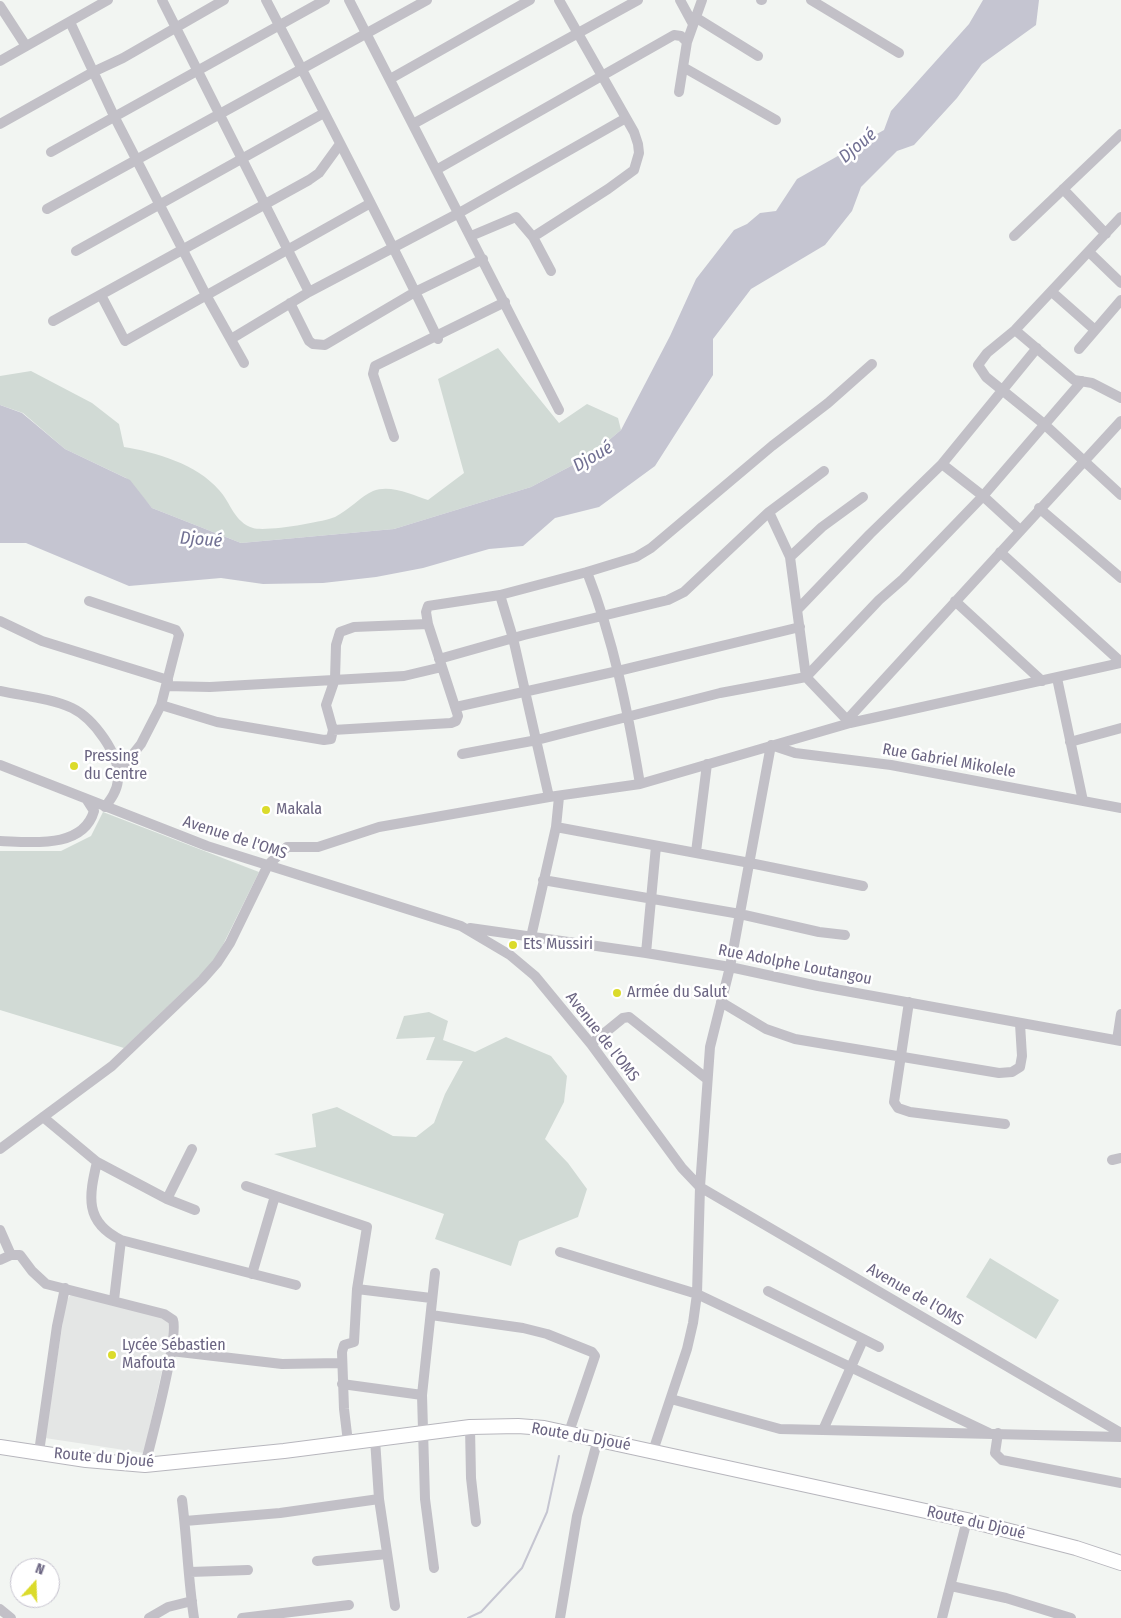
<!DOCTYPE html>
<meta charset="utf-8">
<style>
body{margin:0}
#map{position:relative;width:1121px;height:1618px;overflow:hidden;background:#f2f5f2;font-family:"Fira Sans Condensed",sans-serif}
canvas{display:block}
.north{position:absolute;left:10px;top:1558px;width:50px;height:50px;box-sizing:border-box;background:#fff;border:1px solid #c4c1cd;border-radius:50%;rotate:20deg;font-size:14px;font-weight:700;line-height:20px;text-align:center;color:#6b6582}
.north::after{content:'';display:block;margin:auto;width:18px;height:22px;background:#dbdb2b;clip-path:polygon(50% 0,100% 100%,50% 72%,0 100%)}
</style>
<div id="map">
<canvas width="1121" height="1618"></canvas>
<div class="north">N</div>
</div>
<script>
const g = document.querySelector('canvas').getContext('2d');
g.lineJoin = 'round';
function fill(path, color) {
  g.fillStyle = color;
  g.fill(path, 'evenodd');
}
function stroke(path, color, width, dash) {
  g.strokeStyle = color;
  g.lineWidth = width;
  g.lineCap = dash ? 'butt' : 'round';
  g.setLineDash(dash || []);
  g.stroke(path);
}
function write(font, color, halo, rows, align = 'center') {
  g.font = font + ' "Fira Sans Condensed",sans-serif';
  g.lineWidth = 5;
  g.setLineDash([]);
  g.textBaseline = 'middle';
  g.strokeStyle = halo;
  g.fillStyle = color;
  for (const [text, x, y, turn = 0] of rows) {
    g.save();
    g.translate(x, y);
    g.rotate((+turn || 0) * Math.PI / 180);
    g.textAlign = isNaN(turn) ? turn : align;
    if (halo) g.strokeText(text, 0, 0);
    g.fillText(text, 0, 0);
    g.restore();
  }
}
const built = new Path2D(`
 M72 1293 164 1318 172 1325 144 1453 45 1438 66 1301Z`);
const green = new Path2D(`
 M498 348 559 423 587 404 618 418 621 430 590 456 531 487 394 529 241 543 152 508 126 478 65 449 23 413 0 405V376L31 371 92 403 119 424 124 447C155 452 197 464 219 490 231 503 234 522 253 528 266 532 323 522 335 517 349 510 360 497 373 491 390 484 413 495 428 500L464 473 438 379Z
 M103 812 259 872 215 961 124 1048 0 1010V851H61L91 836Z
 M429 1012 448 1021 443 1040 475 1052 506 1037 551 1056 567 1076 564 1102 545 1139 568 1163 587 1189 578 1217 519 1241 511 1266 435 1239 444 1214 274 1154 316 1147 312 1114 337 1107 393 1136 416 1137 434 1123 445 1094 463 1061 426 1060 435 1037 396 1039 404 1016Z
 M990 1258 1059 1300 1036 1339 966 1297Z`);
const water = new Path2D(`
 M983 0H1039L1036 25 982 64 957 98 914 145 897 151 861 187 852 211 825 245 751 289 713 339V375L655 466 599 507 555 518 523 546 489 549 423 568 376 577 323 583 263 584 221 578 129 586 26 543H0V405L22 413 65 449 130 480 152 508 241 543 394 529 531 487 590 456 621 430 670 336 696 279 734 230 747 224 760 213 776 211 797 179 884 130 891 111 969 24Z`);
const stream = new Path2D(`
 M468 1618 481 1612 522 1568 547 1512 559 1456`);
const minor = new Path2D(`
 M162 0 309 292
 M266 0C324 112 383 224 438 339
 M349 0 559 410
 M680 0 693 24
 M761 0H762
 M811 0 899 53
 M0 6 26 46
 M695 17 758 56
 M70 22 114 116 206 295 244 363
 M0 61 108 0
 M683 67 776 120
 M390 79 530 0
 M679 92 687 42 702 0
 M0 124 93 72 123 58 224 0
 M413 124 638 0
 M51 152 325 0
 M436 170 674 35 681 36 687 42
 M1063 189 1106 234
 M47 209 427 0
 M1121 217 1015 330 987 353 978 365 986 377 1044 424 1121 495
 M471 236 516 217 533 237 551 271
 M1014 236 1121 134
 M533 237 608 189 634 170 639 153 638 144 634 132 559 0
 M76 251 324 113
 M1089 252 1121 283
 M1052 292 1095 330
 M101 295 125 341 369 204
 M290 303 309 341 313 344 325 345 415 292 483 259
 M53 321 309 180 319 173 340 144
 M1015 330 1074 380 1092 383 1121 398
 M231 339 309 292 459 213 626 118
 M1079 349 1121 300
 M394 437 373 374 375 366 505 302
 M942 464 983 496 1020 530
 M1039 508 1121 578
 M769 512 790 557 806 677 850 723
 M1000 552 1121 662
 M790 557 822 527 863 497
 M587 572C614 641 628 712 640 784
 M500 595 513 638 549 797
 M89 601 176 630 179 635 161 705 217 722 324 740 331 739 333 730 326 705 335 679 336 645 340 632 354 627 428 624
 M955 601 1042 681
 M798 609 870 534 942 464 1037 348
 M0 621 42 641 168 680
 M439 659 524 635 668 600 684 592 769 512 824 471
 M1057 678 1083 801
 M166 686 210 687 404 676 442 667
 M0 691C23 696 50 698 72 708 93 718 121 755 118 780 117 791 111 799 105 807
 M456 707 618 671 800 627
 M847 720 1121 421
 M333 730 451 723 456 721 458 716 428 624 426 612 428 606 500 595 587 572 636 557 651 548 772 446 828 403 872 364
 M1070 742 1121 728
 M462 754 537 740 720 693 806 677 879 600 903 579 983 496 1082 381
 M0 765 207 846 461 926 510 955 535 976 591 1044 682 1168 700 1187 1121 1433
 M118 773 141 744 161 705
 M556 827 750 863 863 886
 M0 841C32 842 83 849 94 811L87 800
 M696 852 707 764
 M543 880 740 914 819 932 845 935
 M470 928 646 953 730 967 818 986 1121 1041
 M531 937 556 827 559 797
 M646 953 656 846
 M721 1002 766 1029 795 1039 999 1073 1012 1072 1020 1067 1022 1056 1020 1024
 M909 1002 894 1102 898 1108 910 1112 1005 1124
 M1117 1040 1121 1014
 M591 1044 623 1018 629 1017 707 1079
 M43 1117 97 1162 167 1199 195 1210
 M0 1149 112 1066 202 980 217 963 230 943 268 865 287 847H318L379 827 549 797 640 784 850 723 1121 663
 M1112 1160 1121 1158
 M97 1162C89 1196 84 1222 121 1240L296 1285
 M246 1186 367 1227 357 1289 354 1342 344 1345 342 1352 344 1409 348 1442
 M167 1199 192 1149
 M0 1230 11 1255H20L32 1271 46 1284 164 1314 173 1320C179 1336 151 1441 145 1465
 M560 1252 697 1294 989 1433
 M0 1260 11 1255
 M252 1274 275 1196
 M357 1289 431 1298
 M768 1291 879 1347
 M114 1300 121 1240
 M431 1315 523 1328 547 1334 592 1352 595 1356 569 1432
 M171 1351 282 1364 341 1363
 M342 1384 422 1395
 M671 1399 780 1429 1121 1437
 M470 1427 471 1478 476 1522
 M823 1430 863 1340
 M998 1433 995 1453 1002 1460 1121 1483
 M375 1439 379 1499 395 1606
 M653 1451 687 1349 693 1323 697 1294 700 1187 710 1047 730 967 771 745 795 753 891 765 1121 808
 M39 1452 57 1326 65 1288
 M182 1500C187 1539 188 1579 194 1618
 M185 1521 280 1513 379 1499
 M317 1561 387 1554
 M434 1568 425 1499 422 1395 435 1273
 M190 1572 248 1570
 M951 1586 1006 1598 1071 1618
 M0 1609 11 1618
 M149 1618 168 1607 192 1601
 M242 1618 349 1605
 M560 1618 577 1516 598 1439
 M942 1618 967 1520`);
const major = new Path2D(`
 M0 1447 86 1460 145 1465 284 1451 470 1427 518 1426 544 1428 967 1520 1076 1548 1121 1563`);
const markers = [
 [74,766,5,"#dbdb2b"],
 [266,810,5,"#dbdb2b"],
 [513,945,5,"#dbdb2b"],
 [617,993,5,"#dbdb2b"],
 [112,1355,5,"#dbdb2b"]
];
const poiNames = [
 ["Pressing",84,757],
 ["du Centre",84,775],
 ["Makala",276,810],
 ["Ets Mussiri",523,945],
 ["Armée du Salut",627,993],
 ["Lycée Sébastien",122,1346],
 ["Mafouta",122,1364]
];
const streetNames = [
 ["Rue Gabriel Mikolele",949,761,10],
 ["Avenue de l'OMS",235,838,18],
 ["Rue Adolphe Loutangou",795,965,11],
 ["Avenue de l'OMS",602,1037,52],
 ["Avenue de l'OMS",915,1295,30],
 ["Route du Djoué",581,1437,10],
 ["Route du Djoué",104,1458,5],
 ["Route du Djoué",976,1523,13]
];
const waterNames = [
 ["Djoué",858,146,-40],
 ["Djoué",593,457,-30],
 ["Djoué",201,540,4]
];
fill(built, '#e4e6e5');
fill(green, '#d1dad5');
fill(water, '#c5c5d1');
stroke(stream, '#c5c5d1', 2);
stroke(major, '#b7b6bd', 16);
stroke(minor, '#c2c0c7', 10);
stroke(major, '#fff', 14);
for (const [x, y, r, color] of markers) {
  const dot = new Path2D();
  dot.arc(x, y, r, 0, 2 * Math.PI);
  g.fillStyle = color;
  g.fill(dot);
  stroke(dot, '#fff', 2);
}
write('16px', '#6b6582', '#fff', poiNames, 'left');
write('16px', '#6b6582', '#fff', streetNames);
write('italic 18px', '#717093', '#fff', waterNames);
</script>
